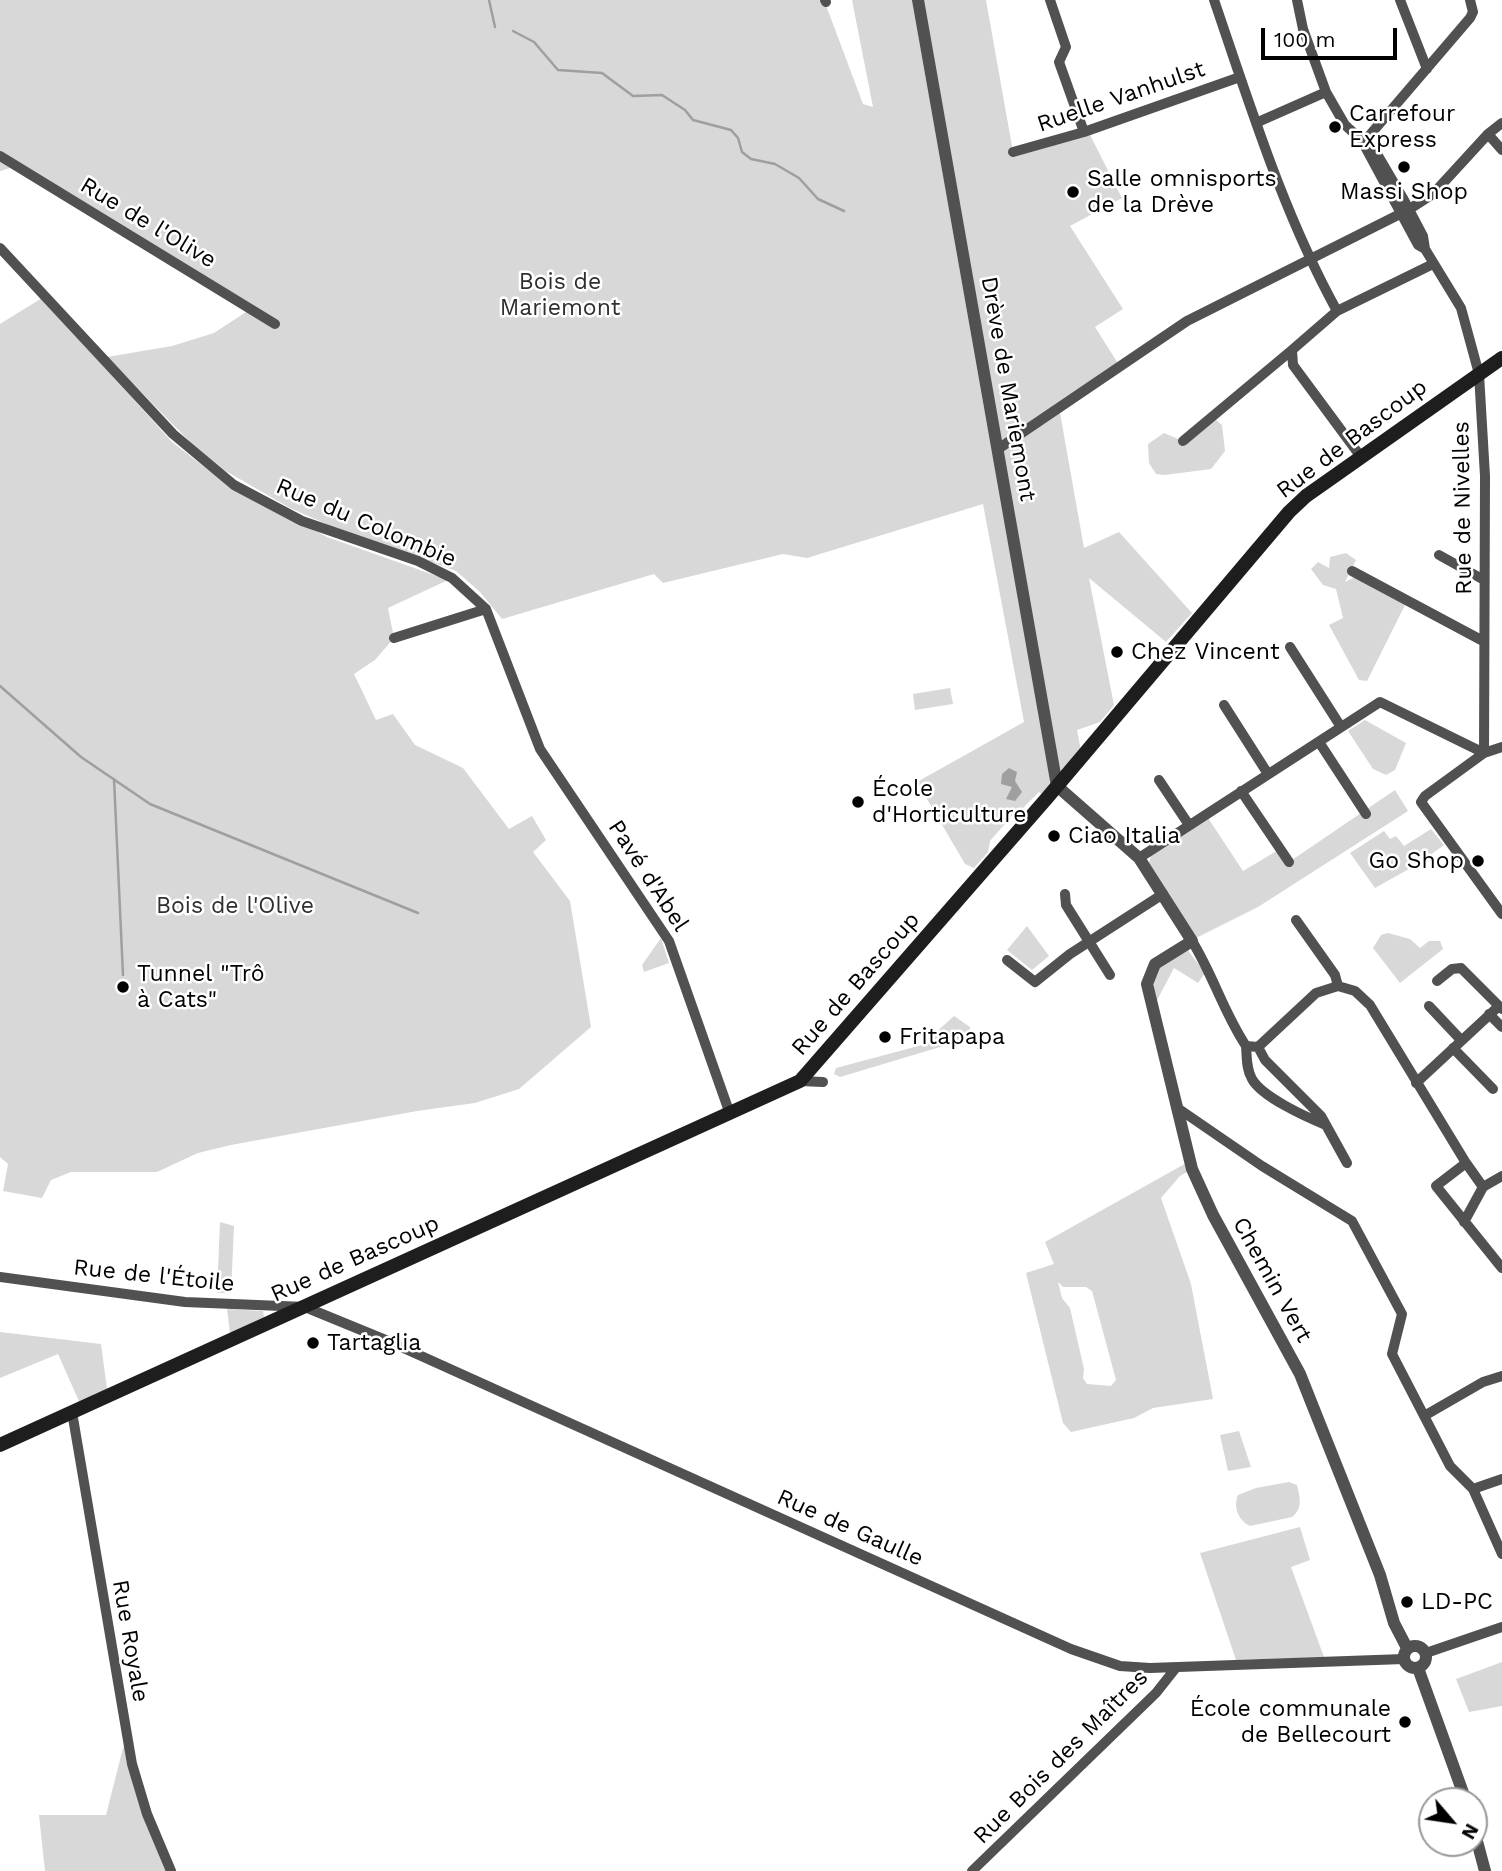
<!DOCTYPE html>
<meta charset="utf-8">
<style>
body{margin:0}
#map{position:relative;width:1502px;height:1871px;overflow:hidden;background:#fff;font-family:"Work Sans",sans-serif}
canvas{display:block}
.north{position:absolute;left:1418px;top:1787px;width:70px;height:70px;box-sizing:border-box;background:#fff;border:2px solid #999;border-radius:50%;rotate:119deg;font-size:19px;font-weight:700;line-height:28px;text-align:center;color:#000}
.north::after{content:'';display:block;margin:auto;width:24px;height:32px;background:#000;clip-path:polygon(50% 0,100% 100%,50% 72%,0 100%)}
.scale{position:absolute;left:1261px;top:28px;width:136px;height:32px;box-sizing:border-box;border:4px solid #000;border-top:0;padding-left:9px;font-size:21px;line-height:24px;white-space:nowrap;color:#000;-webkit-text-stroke:5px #fff;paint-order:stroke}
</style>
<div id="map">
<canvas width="1502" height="1871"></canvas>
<div class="north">N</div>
<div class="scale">100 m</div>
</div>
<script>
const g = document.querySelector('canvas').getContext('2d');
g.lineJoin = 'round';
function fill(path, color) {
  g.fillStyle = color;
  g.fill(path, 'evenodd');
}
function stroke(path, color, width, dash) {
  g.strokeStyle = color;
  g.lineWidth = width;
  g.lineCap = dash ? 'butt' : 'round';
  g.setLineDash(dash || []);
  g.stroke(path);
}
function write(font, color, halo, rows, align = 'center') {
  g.font = font + ' "Work Sans",sans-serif';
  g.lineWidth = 5;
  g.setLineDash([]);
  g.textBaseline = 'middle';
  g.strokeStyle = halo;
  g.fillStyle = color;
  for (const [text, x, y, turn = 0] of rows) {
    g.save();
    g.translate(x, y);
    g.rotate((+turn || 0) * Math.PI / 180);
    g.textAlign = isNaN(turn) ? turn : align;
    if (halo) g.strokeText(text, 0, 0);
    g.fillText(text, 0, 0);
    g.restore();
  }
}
const green = new Path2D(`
 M0 0H824L863 104 873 107 852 0H912L992 453 918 0H986L1013 152 1088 131 1122 198 1070 226 1123 309 1095 327 1119 365 1059 407 1084 548 1119 532 1192 613 1166 642 1089 578 1114 705 1100 722 1077 730 1082 756 1047 798 1039 792 1023 808 1017 810 990 841 988 852 974 868 965 864 917 782 1024 722 983 504 807 558 783 554 663 583 654 574 502 619 480 592 456 571 333 527 290 508 224 470 192 444 107 357 172 346 214 333 249 310 14 167 0 171Z
 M42 298 172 442 220 479 327 537 448 580 388 608 394 638 375 660 354 674 376 720 393 714 415 745 463 768 509 829 532 816 546 840 533 852 570 901 591 1027 519 1089 475 1103 417 1111 231 1145 198 1153 157 1172H71L51 1180 42 1198 3 1191 8 1164 0 1157V324Z
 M1215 419 1222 425 1225 451 1211 469 1165 475 1156 474 1149 463 1148 444 1164 433 1183 441Z
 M1346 553 1356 560 1345 582 1355 577 1405 605 1367 681 1359 680 1329 625 1343 618 1336 589 1323 585 1311 569 1318 562 1329 568 1330 557Z
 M950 688 953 704 915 710 913 694Z
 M1365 720 1406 743 1395 770 1386 775 1373 769 1348 731Z
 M1395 790 1408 811 1258 907 1196 938 1149 863 1151 855 1208 818 1243 871 1280 849 1289 862Z
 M1431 829 1444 845 1416 865 1375 888 1350 853 1384 831 1390 839 1396 836 1404 846Z
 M1027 926 1049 956 1032 970 1007 950Z
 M1388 933 1410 939 1420 948 1429 941H1440L1443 949 1400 983 1373 948 1381 935Z
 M661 938 669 963 644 972 642 965Z
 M1187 949 1205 973 1198 983 1174 968 1155 1004C1148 967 1159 967 1187 949Z
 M954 1016 970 1027V1038L840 1077 834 1074 836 1068 922 1045Z
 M1190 1161 1192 1169 1180 1176 1161 1198 1191 1284 1213 1399 1153 1408 1134 1418 1071 1432 1063 1423 1026 1273 1054 1264 1045 1242ZM1058 1282 1063 1287H1086L1092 1291 1116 1380 1111 1386 1087 1384 1083 1378 1084 1369 1070 1308 1062 1298Z
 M220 1222 234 1226 231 1293H217Z
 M227 1309 263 1311 264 1317 230 1334Z
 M0 1332 101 1344 108 1396 82 1408 58 1354 0 1378Z
 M1239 1431 1251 1467 1228 1471 1220 1435Z
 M1289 1482 1297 1485C1300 1497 1303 1509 1292 1517L1250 1526C1238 1520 1233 1507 1238 1495L1256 1488Z
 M1300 1527 1310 1560 1291 1567 1324 1657 1236 1660 1200 1553Z
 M1502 1662V1706L1469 1712 1456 1679Z
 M128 1744 171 1871H45L39 1815H106L123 1748Z`);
const water = new Path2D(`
 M1009 768 1017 772 1015 781 1022 792 1015 801 1006 799 1012 787 1001 784 1002 774Z`);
const stream = new Path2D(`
 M489 0 495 27
 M513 31 534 42 558 70 602 73 633 96 662 95 685 110 693 120 731 130 738 138 742 152 751 159 775 164 799 178 818 199 844 211
 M0 686 81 757 150 804 418 913
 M114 779 123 975`);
const minor = new Path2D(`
 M825 0 826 2
 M1050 0 1066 47 1059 62 1084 132
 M1214 0C1250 105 1283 213 1337 311
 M1297 0 1303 29 1326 92 1345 125 1377 154 1404 200 1423 236 1425 249 1461 308 1479 374 1485 476 1484 753
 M1400 0 1427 69
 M1258 122 1326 92
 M1488 134 1502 150
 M1363 143 1470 18 1473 12 1470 0
 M1363 143 1418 245 1425 249
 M1013 152 1084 132 1240 77
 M0 156 275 324
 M0 248 173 434 234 485 302 521 418 561 452 578 486 609 540 749 669 941 730 1114
 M1183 441 1292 350
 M998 449 1187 321 1408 210 1433 194 1488 134 1502 123
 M1361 457 1293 365 1292 350 1337 311 1433 264
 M1439 555 1484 580
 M1352 571 1483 641
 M394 638 486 609
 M1290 647 1341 727
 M1224 705 1268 774
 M1319 742 1366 814
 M1502 747 1484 753 1425 796 1421 802 1502 914
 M1159 780 1189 825
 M1241 791 1289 862
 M1139 858 1380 702 1484 753
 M1065 894 1066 905 1110 975
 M1296 920 1335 975 1338 986
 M1192 941C1213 975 1224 1013 1246 1046L1258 1047 1316 993 1338 986 1355 991 1370 1005 1466 1163
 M1007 960 1035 982 1070 954 1163 894
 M1437 981 1452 969 1461 968 1502 1009
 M1429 1006 1461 1040
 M1489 1014 1502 1027
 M1246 1046C1247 1057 1246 1069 1252 1079 1262 1097 1306 1117 1326 1125
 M1258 1047 1265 1060 1321 1116 1347 1163
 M1453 1048 1493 1089
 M800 1081 823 1082
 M1416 1083 1499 1006
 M1176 1107 1262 1166 1352 1221 1402 1314 1392 1354 1450 1466 1473 1489 1502 1554
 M1483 1187 1502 1176
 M1464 1222 1483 1187 1466 1163 1436 1186 1502 1268
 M0 1277 185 1302 305 1307 388 1341 1071 1649 1120 1666 1150 1668 1404 1659
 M72 1412 132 1764 147 1814 171 1871
 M1424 1416 1483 1382 1502 1376
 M1473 1489 1502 1479
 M1426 1653 1502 1627
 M972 1871 1156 1693 1175 1669`);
const tertiary = new Path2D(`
 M918 0 1057 786 1139 858 1192 941 1155 964 1147 984 1192 1169 1213 1215 1300 1374 1380 1575 1394 1623 1407 1648
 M1404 1657a11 11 0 1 1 22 0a11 11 0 1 1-22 0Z
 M1418 1668 1466 1801
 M1474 1830 1485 1871`);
const secondary = new Path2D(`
 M0 1445 800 1081 1047 798 1289 512 1306 496 1502 358`);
const markers = [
 [1335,127,7,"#000"],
 [1404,167,7,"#000"],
 [1073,192,7,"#000"],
 [1117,652,7,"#000"],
 [858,802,7,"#000"],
 [1054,836,7,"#000"],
 [1478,861,7,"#000"],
 [123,987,7,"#000"],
 [885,1037,7,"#000"],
 [313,1343,7,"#000"],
 [1407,1602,7,"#000"],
 [1405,1722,7,"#000"]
];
const streetNames = [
 ["Ruelle Vanhulst",1121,97,-19],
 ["Rue de l'Olive",148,223,31],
 ["Drève de Mariemont",1008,389,80],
 ["Rue de Bascoup",1352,439,-37],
 ["Rue de Nivelles",1463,508,-91],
 ["Rue du Colombie",366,523,23],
 ["Pavé d'Abel",648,876,57],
 ["Rue de Bascoup",856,984,-49],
 ["Rue de Bascoup",355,1259,-24],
 ["Rue de l'Étoile",154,1276,6],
 ["Chemin Vert",1272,1280,61],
 ["Rue de Gaulle",850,1528,24],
 ["Rue Royale",130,1641,80],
 ["Rue Bois des Maîtres",1061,1757,-45]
];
const poiNames = [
 ["Carrefour",1349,114],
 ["Express",1349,140],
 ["Salle omnisports",1087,179],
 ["de la Drève",1087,205],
 ["Massi Shop",1404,192,"center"],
 ["Chez Vincent",1131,652],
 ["École",872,789],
 ["d'Horticulture",872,815],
 ["Ciao Italia",1068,836],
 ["Go Shop",1464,861,"right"],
 ["Tunnel \"Trô",137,974],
 ["à Cats\"",137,1000],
 ["Fritapapa",899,1037],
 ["Tartaglia",327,1343],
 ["LD-PC",1421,1602],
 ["École communale",1391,1709,"right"],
 ["de Bellecourt",1391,1735,"right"]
];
const parkNames = [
 ["Bois de",560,282],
 ["Mariemont",560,308],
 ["Bois de l'Olive",235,906]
];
fill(green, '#d8d8d8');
fill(water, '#9f9f9f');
stroke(stream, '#9f9f9f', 2.5);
stroke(minor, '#515151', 10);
stroke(tertiary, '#515151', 12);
stroke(secondary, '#1e1e1e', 14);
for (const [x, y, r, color] of markers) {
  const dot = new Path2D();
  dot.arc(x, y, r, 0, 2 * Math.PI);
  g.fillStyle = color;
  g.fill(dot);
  stroke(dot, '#fff', 2.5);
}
write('23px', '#000', '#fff', streetNames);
write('23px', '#000', '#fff', poiNames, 'left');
write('23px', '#2f2f2f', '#fff', parkNames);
</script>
